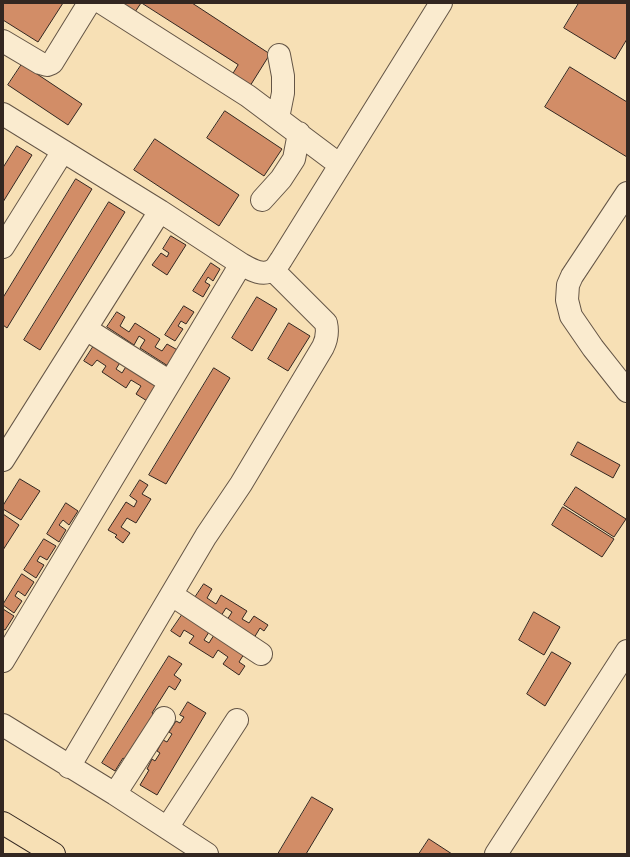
<!DOCTYPE html>
<style>
body{margin:0}
#map{position:relative;width:630px;height:857px;overflow:hidden;background:#f7e0b5;font-family:Cardo,serif}
canvas{display:block}
.frame{position:absolute;inset:0;border:4px solid #332721;pointer-events:none}
</style>
<div id="map">
<canvas width="630" height="857"></canvas>
<div class="frame"></div>
</div>
<script>
const g = document.querySelector('canvas').getContext('2d');
g.lineJoin = 'round';
function fill(path, color) {
  g.fillStyle = color;
  g.fill(path, 'evenodd');
}
function stroke(path, color, width, dash) {
  g.strokeStyle = color;
  g.lineWidth = width;
  g.lineCap = dash ? 'butt' : 'round';
  g.setLineDash(dash || []);
  g.stroke(path);
}
const building = new Path2D(`
 M3 3H63L38 42 3 20Z
 M127 3H141L135 12 125 6Z
 M142 3H192L270 54 250 86 232 75 238 65Z
 M579 3H627V39L615 59 564 28Z
 M22 64 82 104 68 125 8 85Z
 M570 67 627 102V157L545 107Z
 M225 111 282 149 264 176 207 138Z
 M155 139 239 195 219 226 134 170Z
 M17 146 32 155 3 202V168Z
 M76 179 92 189 7 328 3 325V298Z
 M109 202 125 212 40 350 24 340Z
 M171 236 186 245 167 275 152 265 161 253 167 257 169 253 163 249Z
 M211 263 220 269 213 281 208 277 205 282 210 285 203 297 193 291Z
 M257 297 277 309 252 351 232 338Z
 M184 306 194 312 186 324 181 321 178 326 183 329 175 341 165 335Z
 M117 312 125 317 120 326 129 332 135 323 160 339 155 347 162 351 167 344 181 352 168 366 140 348 145 340 139 336 134 345 107 327Z
 M289 323 310 336 288 371 268 359Z
 M95 344 121 361 116 369 122 373 127 365 157 384 152 391 158 395 152 404 136 394 141 386 131 380 126 388 102 372 106 366 97 360 92 366 84 361Z
 M214 368 230 378 166 484 149 475Z
 M578 442 620 465 613 478 571 455Z
 M20 479 40 491 21 520 3 509V506Z
 M140 480 148 485 142 494 151 499 136 523 127 518 121 527 130 533 123 543 115 537 117 535 108 530 126 502 134 507 137 501 130 496Z
 M576 487 626 519 614 537 564 505Z
 M66 503 78 511 69 525 63 520 59 525 66 530 59 542 47 534Z
 M563 507 614 539 602 557 552 525Z
 M3 514 19 525 3 550Z
 M44 539 56 546 47 560 40 556 37 561 44 565 36 578 24 570Z
 M22 574 34 582 25 596 18 591 15 596 22 601 14 613 3 605Z
 M204 584 212 589 207 598 216 604 221 595 247 611 242 619 249 623 254 616 268 625 264 631 260 628 254 638 227 620 232 612 226 608 221 616 194 599Z
 M3 609 14 616 5 630 3 629Z
 M534 612 560 627 544 655 519 640Z
 M182 615 209 632 204 640 209 643 214 635 244 654 239 662 245 666 239 675 223 664 228 657 218 650 213 658 189 643 194 636 184 630 180 637 171 631Z
 M552 652 571 663 545 706 527 694Z
 M169 656 182 664 174 675 181 680 175 690 169 686 152 713 158 717 152 727 147 724 130 750 129 762 123 758 115 771 102 763Z
 M188 702 206 713 157 795 140 785 149 770 147 769 152 759 155 761 160 753 157 751 163 740 167 742 172 734 169 732 176 721 180 723 184 717 180 715Z
 M312 797 333 809 306 854H278Z
 M429 839 452 854H419Z`);
const minor = new Path2D(`
 M102 3 248 96 340 165
 M3 41 40 63 47 65 52 63 89 3
 M3 114 160 211 241 264
 M278 118 283 93V76L279 55
 M627 193 572 276 568 285 567 300 571 316 593 348 627 391
 M262 200 281 179 294 159 299 133
 M3 247 63 151
 M86 329 170 382
 M3 460 160 211
 M172 595 261 654
 M3 661 241 264C250 269 262 277 273 270 276 268 279 263 281 260L441 3
 M3 725 115 794 207 854
 M69 767 206 536 241 484 323 347C327 339 328 332 326 323L273 270
 M115 794 164 718
 M167 828 237 720
 M496 854 627 651`);
const major = new Path2D(`
 M3 823 54 854`);
fill(building, '#d28d67');
stroke(building, '#332721', 1);
stroke(minor, '#645546', 24);
stroke(major, '#332721', 24);
stroke(minor, '#faebcf', 22);
stroke(major, '#f7e0b5', 22);
</script>
